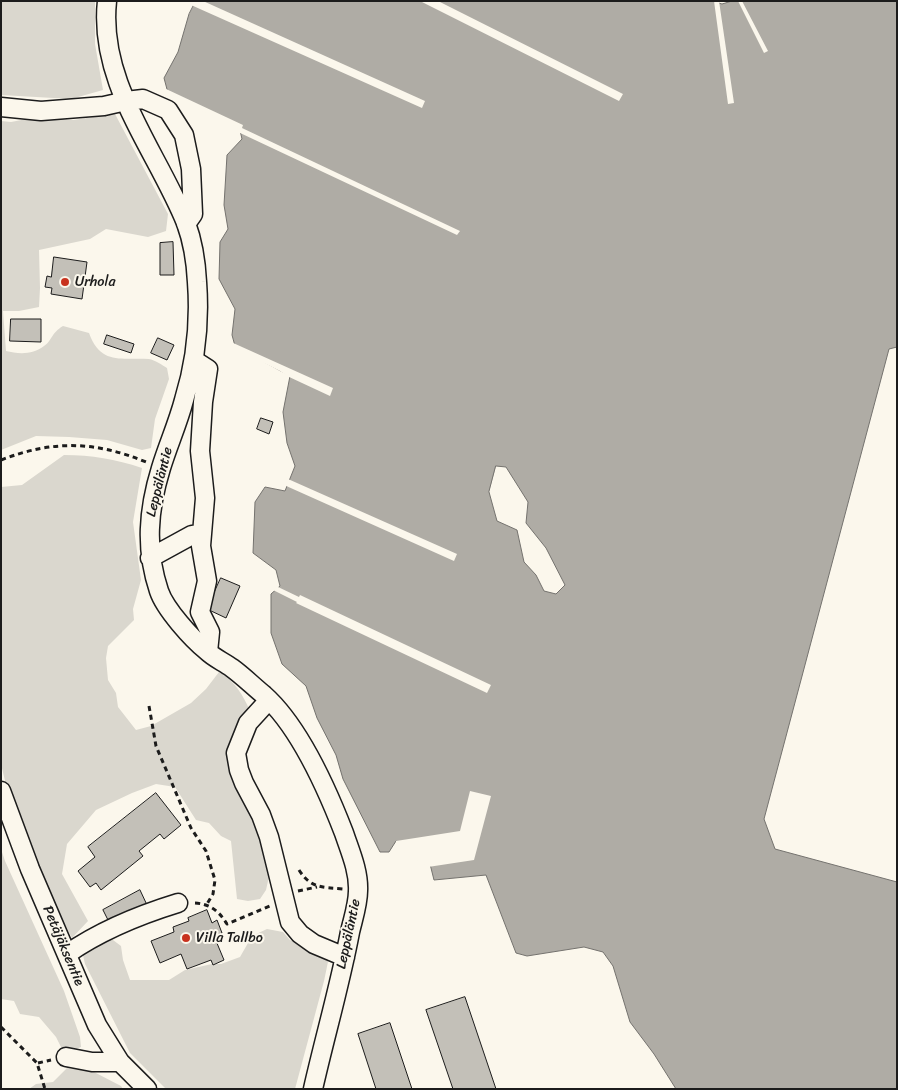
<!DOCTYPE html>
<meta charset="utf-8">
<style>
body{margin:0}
#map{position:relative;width:898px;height:1090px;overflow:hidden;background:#fbf7ec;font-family:Sriracha,sans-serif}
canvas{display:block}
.frame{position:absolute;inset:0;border:2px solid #1c1c1c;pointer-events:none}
</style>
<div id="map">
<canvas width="898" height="1090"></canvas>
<div class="frame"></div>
</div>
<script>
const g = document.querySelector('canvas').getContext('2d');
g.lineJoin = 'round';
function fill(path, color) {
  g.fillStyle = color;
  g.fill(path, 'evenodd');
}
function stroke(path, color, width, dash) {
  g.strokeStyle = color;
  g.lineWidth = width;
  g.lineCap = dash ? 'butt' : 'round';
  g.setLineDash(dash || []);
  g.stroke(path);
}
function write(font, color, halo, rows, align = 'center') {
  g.font = font + ' Sriracha,sans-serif';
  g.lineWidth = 4;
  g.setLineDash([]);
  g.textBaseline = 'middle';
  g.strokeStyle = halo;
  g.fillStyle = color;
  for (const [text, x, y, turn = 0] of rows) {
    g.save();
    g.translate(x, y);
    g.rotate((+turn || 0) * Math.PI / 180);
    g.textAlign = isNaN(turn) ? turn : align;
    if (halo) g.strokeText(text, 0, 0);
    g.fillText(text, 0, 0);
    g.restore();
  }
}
const green = new Path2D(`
 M1 1H95V44L103 90 71 99 1 95Z
 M115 114 168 214 166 231 148 237 106 229 90 239 39 250 40 288 39 307 19 311H3L6 351C18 354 33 355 44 346 52 341 51 333 63 326L89 333C101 366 122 357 149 359 155 360 162 365 167 368L169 379 155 419 151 448 142 450 107 440 69 437 36 436 1 450V121L11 122 37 117 73 120Z
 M64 455C92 455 115 459 142 468L133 522 141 580 133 609 134 620 108 646 106 658 108 680 116 693 118 707 136 730 151 726 191 703 206 689 219 672C235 681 243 695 250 711L232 758 244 802 258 828 270 872 266 890 260 899 248 901 237 899 231 841 221 836 209 823 196 820 175 787 156 784 132 793 96 810 67 844 62 874 88 921 72 938 33 862 6 785 1 764V487L22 485Z
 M1 849 5 861 64 991 80 1037 81 1047 68 1052 62 1049 56 1037 39 1017 20 1014 14 1001 1 999Z
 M267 929 283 932 290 940 311 952 329 957 324 981 295 1089H166L130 1053 85 964 83 955 92 944 109 937 121 946 123 960 130 980H169L185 970 212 964H221L240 957 252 936Z
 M67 1068 94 1072 121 1086 123 1089H29L36 1084 53 1082Z`);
const water = new Path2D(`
 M196 1H712L722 4 732 1H897V347L889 349 764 819 775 849 897 882V1089H676L654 1054 630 1022 613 966 603 952 584 947 527 956 516 953 486 875 434 880 430 864 396 841 389 852H380L343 779 336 755 317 718 306 686 282 664 271 633V594L280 586 276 570 253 553 255 502 265 487 285 491 295 466 287 443 283 412 290 376 235 346 232 335 235 309 219 279 220 242 228 229 224 205 227 155 242 139 239 126 168 93 164 78 178 52 189 14ZM496 466 506 467 528 502 526 523 546 548 565 585 556 594 544 591 536 575 524 562 517 530 497 521 489 492Z`);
const pier = new Path2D(`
 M193 1H203L425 101 422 108 191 5Z
 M420 1H438L623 94 619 101Z
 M714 1H719L734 103 728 104Z
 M738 1H742L768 51 764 53Z
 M164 88 243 125 242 128 460 231 457 235 238 132 237 127 167 95Z
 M231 342 333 388 330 396 287 376 280 371 234 348Z
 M288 479 457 554 454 561 284 485Z
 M276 586 299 597 300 595 491 685 487 693 296 603 297 602 273 590Z
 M470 791 491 796 474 860 428 867 406 854 396 845V841L460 831Z`);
const building = new Path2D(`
 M173 242 174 275H160V243Z
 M54 257 87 262 82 299 51 294 52 288 45 287 47 276 51 277Z
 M11 319H41V342L10 341Z
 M107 335 134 344 131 353 104 344Z
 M158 338 174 345 167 360 151 353Z
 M261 418 273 422 269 434 257 429Z
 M221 578 240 586 226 618 207 609Z
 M156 793 181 825 164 839 160 834 139 851 143 856 101 890 96 883 90 887 78 871 95 857 88 847Z
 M140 890 147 905 110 924 103 910Z
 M207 910 212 923 217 920 222 933 214 936 224 960 213 965 211 960 187 969 181 954 160 963 151 941 174 932 173 927 189 921 188 918Z
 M465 997 496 1089H453L426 1010Z
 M390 1023 412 1089H376L358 1034Z`);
const path = new Path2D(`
 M1 460C53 440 95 441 146 462
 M149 706 156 746 191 828 206 851 215 880 213 894 207 904
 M299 870C311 889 323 887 343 889
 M298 891 317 887
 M195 903C210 904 219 911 227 924L270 906
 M1 1027 37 1063 45 1089
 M38 1063 51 1060`);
const minor = new Path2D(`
 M107 1C98 83 157 151 186 223 193 242 196 262 197 282 200 322 196 361 184 400 178 423 168 445 161 468 148 510 145 549 159 591 165 609 192 639 207 651 214 658 224 662 232 668 243 676 253 686 264 695 300 727 327 789 344 833 350 851 359 871 358 891 358 904 353 919 350 932 340 985 325 1036 313 1089
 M1 107 41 111 104 106 126 101 143 99 168 110 184 135 191 169 193 214 186 224
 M194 360 208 369 203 402 200 451 205 498 201 546 207 581 200 612 210 632 208 652
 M150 558 192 535 202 533
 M269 700 248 723 236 753 239 770 244 783 261 815 269 837 290 922 300 934 314 944 345 957
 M1 791 30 869 97 1025 120 1062 147 1089
 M67 954C100 931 139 915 178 903
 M66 1057 92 1062H120`);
const markers = [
 [65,282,5,"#c8321e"],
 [186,938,5,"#c8321e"]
];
const poiNames = [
 ["Urhola",75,282],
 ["Villa Tallbo",196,938]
];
const streetNames = [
 ["Leppäläntie",160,482,-76],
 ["Leppäläntie",349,934,-78],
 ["Petäjäksentie",63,946,67]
];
fill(green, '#dad7ce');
fill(water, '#afaca5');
stroke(water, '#74726e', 1);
fill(pier, '#fbf7ec');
fill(building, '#c3c0b8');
stroke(building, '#1c1c1c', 1);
stroke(minor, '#1c1c1c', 21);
stroke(path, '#1c1c1c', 3, [5, 4]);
stroke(minor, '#fbf7ec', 18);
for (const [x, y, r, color] of markers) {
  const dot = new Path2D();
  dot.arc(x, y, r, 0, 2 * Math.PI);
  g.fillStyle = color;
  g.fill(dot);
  stroke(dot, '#fbf7ec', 2);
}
write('14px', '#1c1c1c', '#fbf7ec', poiNames, 'left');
write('14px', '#1c1c1c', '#fbf7ec', streetNames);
</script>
